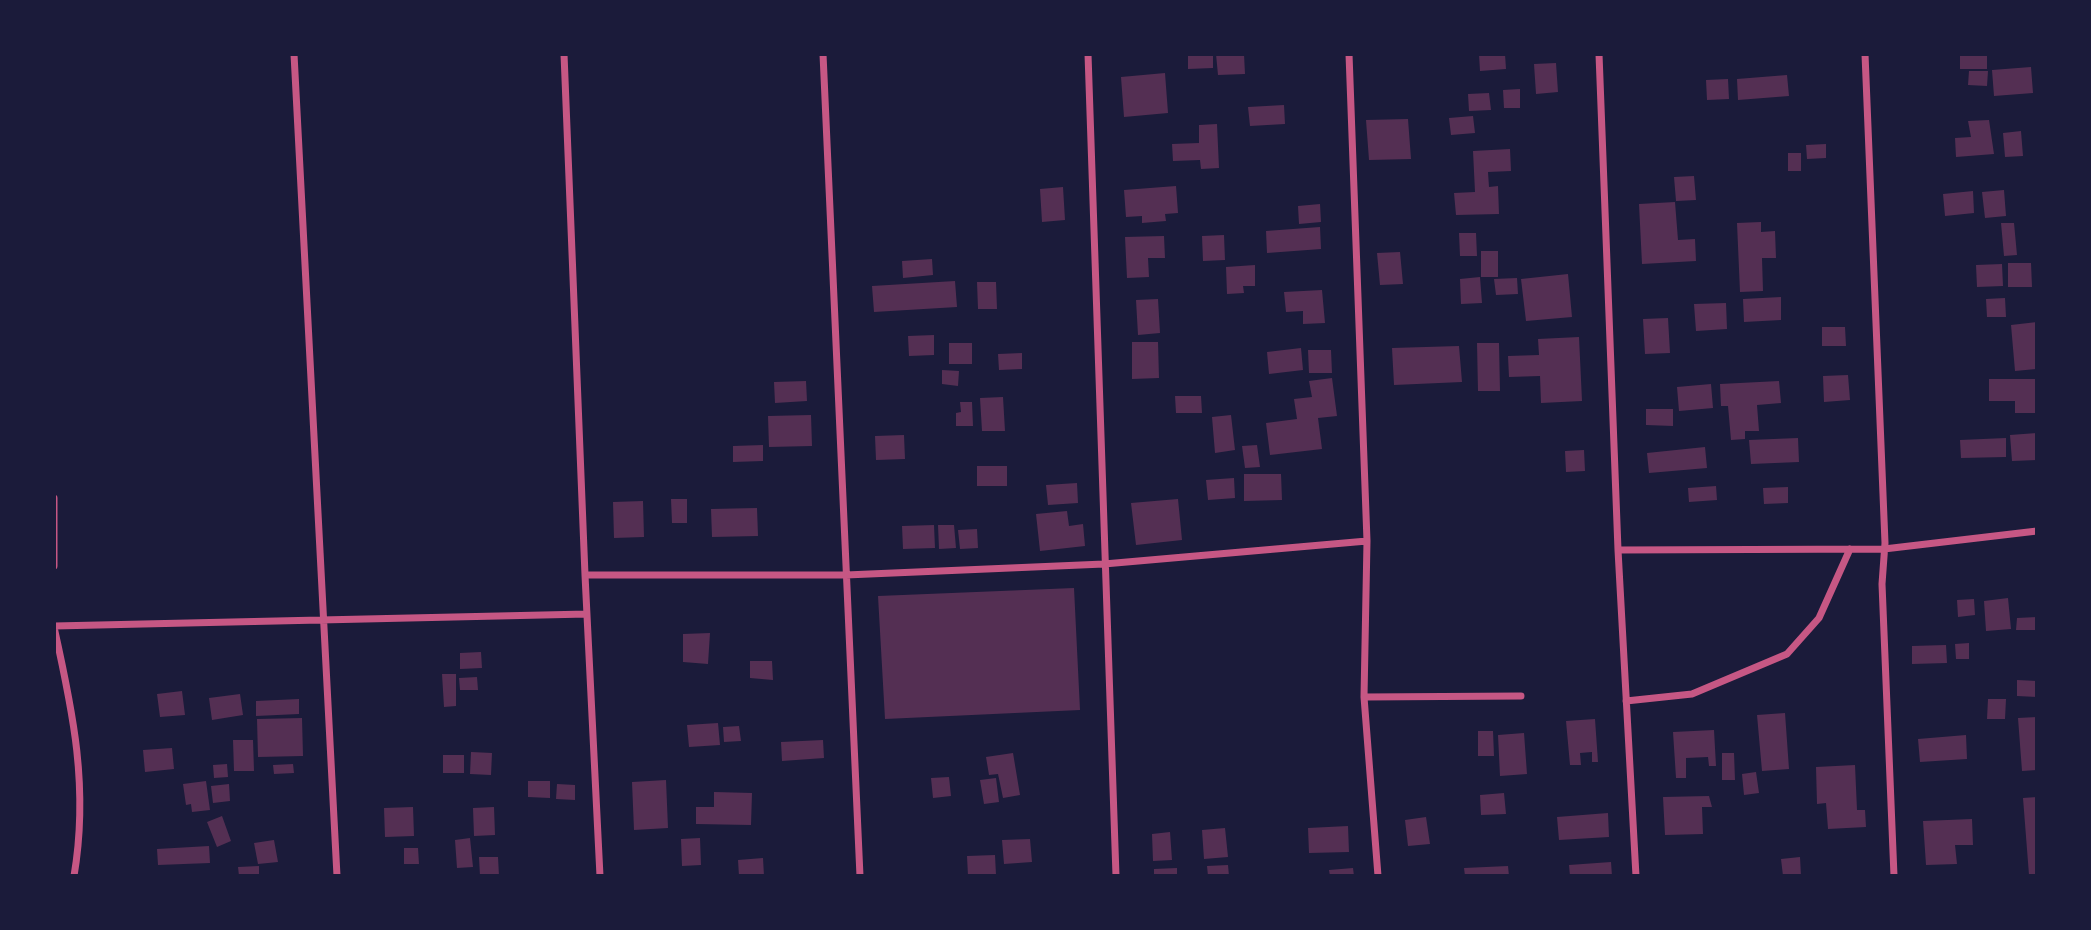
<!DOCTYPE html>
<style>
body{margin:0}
#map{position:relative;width:2091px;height:930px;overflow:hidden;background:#1b1b3a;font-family:Roboto,sans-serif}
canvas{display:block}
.frame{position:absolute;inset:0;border:56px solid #1b1b3a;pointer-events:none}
</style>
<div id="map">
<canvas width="2091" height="930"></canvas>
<div class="frame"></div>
</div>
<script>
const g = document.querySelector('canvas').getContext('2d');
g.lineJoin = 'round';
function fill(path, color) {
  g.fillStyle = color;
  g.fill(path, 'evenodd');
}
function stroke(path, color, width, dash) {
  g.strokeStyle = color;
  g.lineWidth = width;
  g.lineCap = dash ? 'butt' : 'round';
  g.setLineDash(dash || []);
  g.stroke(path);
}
const building = new Path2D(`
 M1188 54H1213V68L1188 69Z
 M1216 54H1244L1245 74 1218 75Z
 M1479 54H1505L1506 69 1480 71Z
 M1960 54H1987V69H1960Z
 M1556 63 1558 92 1536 94 1534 64Z
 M2031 67 2033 93 1994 96 1992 70Z
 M1969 71H1988L1987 86 1968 85Z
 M1165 73 1168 113 1124 117 1121 77Z
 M1787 75 1789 96 1738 100 1737 79Z
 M1728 79 1729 99 1707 100 1706 80Z
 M1520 89V108H1504L1503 90Z
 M1489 93 1491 110 1469 111 1468 94Z
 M1284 105 1285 124 1250 126 1248 107Z
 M1473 116 1475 133 1451 135 1449 118Z
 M1408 119 1411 159 1369 160 1366 120Z
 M1989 120 1994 154 1956 157 1955 138 1971 137 1968 121Z
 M1217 124 1219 168 1201 169 1200 160 1173 161 1172 144 1199 143V125Z
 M2021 131 2023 156 2005 157 2003 133Z
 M1826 144V158L1807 159 1806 145Z
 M1510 149 1511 171 1488 172 1489 187 1498 186 1499 214 1456 215 1454 193 1475 192 1473 151Z
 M1788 153H1801V171H1788Z
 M1694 176 1696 200 1676 201 1674 177Z
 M1176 186 1178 213 1165 214 1166 221 1142 223V216L1126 217 1124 190Z
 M1063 187 1065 220 1042 222 1040 189Z
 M2004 190 2006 216 1985 218 1982 192Z
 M1973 191 1974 213 1945 216 1943 194Z
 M1675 202 1678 240 1695 239 1696 261 1642 264 1639 204Z
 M1320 204 1321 222 1299 224 1298 206Z
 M1761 222V232L1775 231 1776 258H1762L1763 291 1740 292 1737 223Z
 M2001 223H2014L2017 255 2004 256Z
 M1320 227 1321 249 1267 253 1266 231Z
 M1459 233H1476L1477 256H1460Z
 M1224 235 1225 260 1203 261 1202 236Z
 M1164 236 1165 258H1148L1149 277 1127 278 1125 237Z
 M1481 251H1498V277H1481Z
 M1400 252 1403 284 1380 285 1377 253Z
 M932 259 933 275 903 278 902 261Z
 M2008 263H2031L2032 287H2008Z
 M2002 264 2003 286 1977 287 1976 265Z
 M1255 265V286H1243L1244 293 1227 294 1226 267Z
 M1568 274 1572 317 1526 321 1521 279Z
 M1480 277 1482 303 1461 304 1460 279Z
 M1517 278 1518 294 1496 295 1494 279Z
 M955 281 957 307 874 312 872 286Z
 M977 282H996L997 309H978Z
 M1322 290 1325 323 1303 324V311L1286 312 1284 292Z
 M1781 297V320L1744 322 1743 299Z
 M2005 298 2006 317H1987L1986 299Z
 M1158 299 1160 333 1138 335 1136 300Z
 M1726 303 1727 329 1696 331 1694 304Z
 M1668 318 1670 353 1645 354 1643 319Z
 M2037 322 2036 369 2015 371 2011 325Z
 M1822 327H1845L1846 346H1822Z
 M934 335V355L909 356 908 336Z
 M1579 337 1582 401 1541 403 1540 376 1509 377 1508 356 1539 355 1538 339Z
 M1132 342H1158L1159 378 1132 379Z
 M949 343H972V364H949Z
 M1477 343H1499L1500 391H1478Z
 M1459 346 1462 382 1394 385 1392 348Z
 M1301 348 1303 370 1269 374 1267 352Z
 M1308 350H1331L1332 373H1309Z
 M1022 353V369L999 370 998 354Z
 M942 370 959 371 958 386 942 384Z
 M1848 375 1850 400 1824 402 1823 376Z
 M1332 378 1337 416 1318 418 1322 449 1270 455 1266 423 1297 419 1294 399 1312 397 1309 381Z
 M1989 379H2037V413H2015V401H1989Z
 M806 381 807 401 775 403 774 382Z
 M1779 381 1781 403 1757 405 1759 431H1745V439L1731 440 1728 406H1721L1720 384Z
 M1711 384 1713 408 1679 411 1677 387Z
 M1175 396H1201L1202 413H1176Z
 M1003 397 1005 431H982L980 398Z
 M960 402H972L973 426H956V413L961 412Z
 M1646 409H1673V426L1646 425Z
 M811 415 812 446 769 447 768 416Z
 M1231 415 1235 450 1215 453 1212 417Z
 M2037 433V460L2012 461 2010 435Z
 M904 435 905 459 876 460 875 436Z
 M1798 438 1799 462 1751 464 1749 440Z
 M2006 438V457L1961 458 1960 440Z
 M763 445V461L733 462V446Z
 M1257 445 1260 467 1245 468 1242 446Z
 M1705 447 1707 468 1649 473 1647 453Z
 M1584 450 1585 471 1566 472 1565 451Z
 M977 466H1007V486H977Z
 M1244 474H1281L1282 500 1244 501Z
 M1234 478 1235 498 1208 500 1206 480Z
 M1077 483 1078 503 1048 505 1046 485Z
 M1716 486 1717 500 1689 502 1688 488Z
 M1788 487V503L1764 504 1763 488Z
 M671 499H687V523H672Z
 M1178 499 1182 540 1136 545 1131 503Z
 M643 501 644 537 614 538 613 502Z
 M757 508 758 536 712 537 711 509Z
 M1067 511 1069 526 1083 524 1085 546 1040 551 1036 514Z
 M934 525 935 548 903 549 902 526Z
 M938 525H954L956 548 939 549Z
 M977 529 978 548 960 549 958 530Z
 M1074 588 1080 710 885 719 878 596Z
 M2008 598 2011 629 1986 631 1984 601Z
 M1974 599 1975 615 1958 617 1957 600Z
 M2037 617V630H2016L2017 618Z
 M710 633 708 664 683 662V634Z
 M1969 643V659H1956L1955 644Z
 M1946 645 1947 663 1912 664V646Z
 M481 652 482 668 460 669V653Z
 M750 661H772L773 680 750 678Z
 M442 674H456V706L444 707Z
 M477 677 478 690H460L459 678Z
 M2017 680 2037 681V697L2017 696Z
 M182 691 185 715 160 717 157 694Z
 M240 694 243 715 212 720 209 698Z
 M299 699V714L256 716V701Z
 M1988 699H2006L2005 719H1987Z
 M1785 713 1789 769 1762 771 1757 715Z
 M2037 717V770L2022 771 2018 718Z
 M302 718 303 756 258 757 257 719Z
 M1595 719 1598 762H1592V752L1580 753 1581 765H1570L1566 721Z
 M718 723 720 745 689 747 687 725Z
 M739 726 741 741 724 742 723 727Z
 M1714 730 1716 766H1709L1708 757 1686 758V778H1676L1673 732Z
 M1478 731H1493L1494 756H1478Z
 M1524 733 1527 774 1500 776 1498 735Z
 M1966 735 1967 759 1920 762 1918 739Z
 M233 740H253L254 771H234Z
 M823 740 824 758 782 761 781 742Z
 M172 748 174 769 145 772 143 750Z
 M471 752 492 753 491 775 470 774Z
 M1013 753 1020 795 1003 798 998 774 989 775 986 757Z
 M1722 753H1734L1735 780H1722Z
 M443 755H464V773H443Z
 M227 764 228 777 214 778 213 765Z
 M293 764 294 773 274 774 273 765Z
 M1855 765 1857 810H1865L1866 827 1828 829 1826 803 1817 804 1816 767Z
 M1756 772 1759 793 1744 795 1742 774Z
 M949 777 951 796 933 798 931 778Z
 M996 778 999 802 984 804 980 780Z
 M666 780 668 828 634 830 632 782Z
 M206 781 210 810 192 812 191 804 186 805 183 784Z
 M528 781H550V798L528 797Z
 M229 784 230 801 213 803 211 786Z
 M557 784 575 785V800L556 799Z
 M714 792 752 793 751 825 696 824V807H714Z
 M1504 793 1506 814 1481 815 1480 795Z
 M1709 796 1712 807H1702L1703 834 1665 835 1663 797Z
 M2037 797V875H2029L2023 798Z
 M413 807 414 836 385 837 384 808Z
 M494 807 495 835 474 836 473 808Z
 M1608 813 1609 837 1559 840 1557 817Z
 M222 816 231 841 217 847 207 822Z
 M1426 817 1430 844 1408 846 1405 820Z
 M1972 819 1973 845H1955L1957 864 1926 865 1923 821Z
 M1348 826 1349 852 1309 853 1308 828Z
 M1225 828 1228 857 1204 859 1202 830Z
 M1170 832 1172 860 1153 861 1152 834Z
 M470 838 473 867 457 868 455 840Z
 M700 838 701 865 682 866 681 839Z
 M1030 839 1032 862 1004 864 1002 840Z
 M274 840 278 862 258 864 254 843Z
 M209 846 210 863 158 865 157 849Z
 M404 848H418L419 864H404Z
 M995 855 996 875 968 876 967 856Z
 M479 857H498L499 876H480Z
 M1800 857 1801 876H1783L1781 859Z
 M763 858 764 876H739L738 860Z
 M1611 862 1612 876H1570L1569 865Z
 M1228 865 1229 876H1208L1207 866Z
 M259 866V876H239L238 867Z
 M1508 866 1509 876H1465L1464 868Z
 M1177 868V876H1154V869Z
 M1353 868 1354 876H1330L1329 870Z`);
const minor = new Path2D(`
 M294 54 337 876
 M564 54 585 575 600 876
 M823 54 860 876
 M1088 54 1116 876
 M1349 54 1367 541 1364 697 1378 876
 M1599 54 1618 550 1636 876
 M1865 54 1885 543 1882 584 1894 876
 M54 498V566
 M1618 550 1884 549 2037 531
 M585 575H846L1104 564 1367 541
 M54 626 587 614
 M54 627C73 712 89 788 74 876
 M1364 697 1521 696
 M1626 701 1692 694 1787 654 1819 618 1850 549`);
fill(building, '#542f53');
stroke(minor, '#c65784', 7);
</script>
